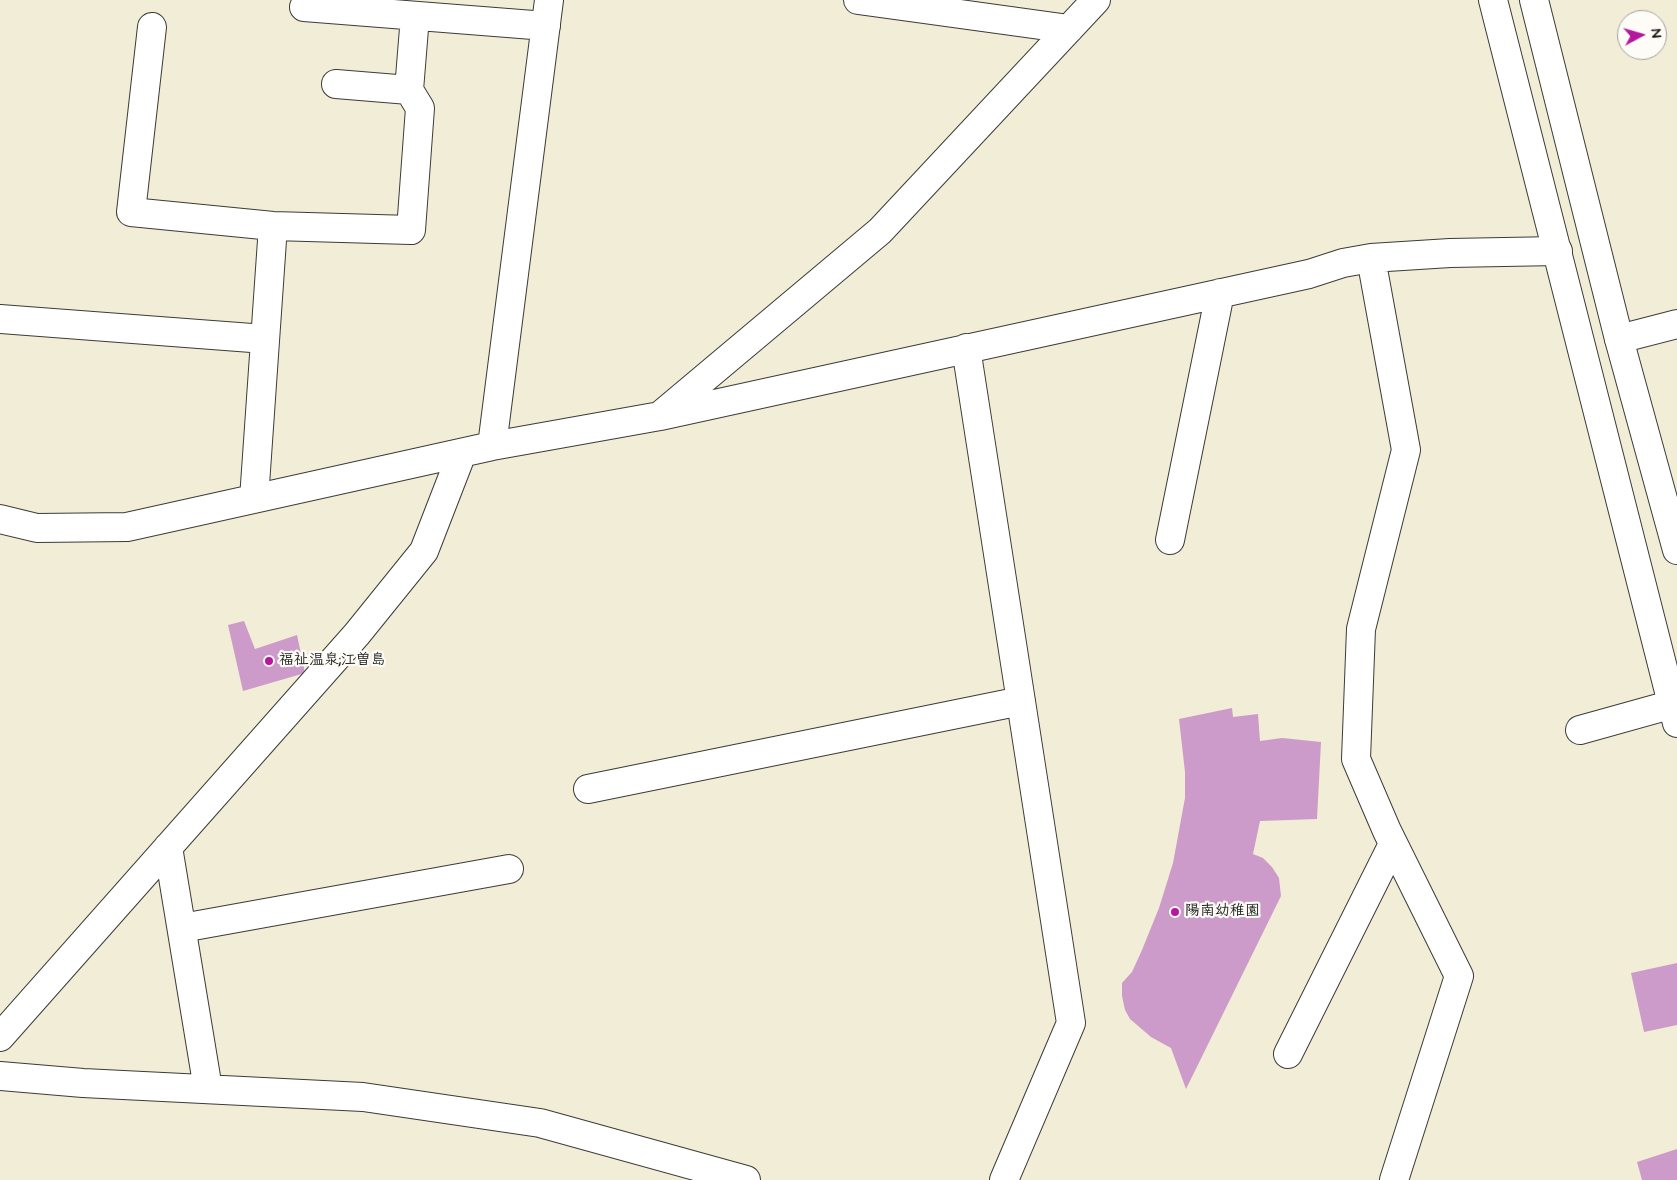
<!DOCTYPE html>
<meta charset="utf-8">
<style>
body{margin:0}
#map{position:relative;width:1677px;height:1180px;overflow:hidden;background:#f1edd6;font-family:"Architects Daughter",sans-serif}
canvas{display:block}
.north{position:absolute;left:1617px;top:10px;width:50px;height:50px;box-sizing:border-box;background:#fdfcf7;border:1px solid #a3a29f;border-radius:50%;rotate:84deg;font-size:14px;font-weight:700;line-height:20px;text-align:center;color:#1c1c1c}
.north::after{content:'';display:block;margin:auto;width:18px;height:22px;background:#b5179e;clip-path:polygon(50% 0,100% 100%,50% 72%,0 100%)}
</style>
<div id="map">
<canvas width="1677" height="1180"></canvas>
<div class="north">N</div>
</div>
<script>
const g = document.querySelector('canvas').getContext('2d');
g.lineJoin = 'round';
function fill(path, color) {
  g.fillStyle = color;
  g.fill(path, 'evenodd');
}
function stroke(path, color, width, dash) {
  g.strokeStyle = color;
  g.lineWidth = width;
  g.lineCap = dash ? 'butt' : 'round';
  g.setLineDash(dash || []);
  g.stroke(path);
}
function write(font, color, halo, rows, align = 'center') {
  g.font = font + ' "Architects Daughter","Klee One",sans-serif';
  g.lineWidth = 4.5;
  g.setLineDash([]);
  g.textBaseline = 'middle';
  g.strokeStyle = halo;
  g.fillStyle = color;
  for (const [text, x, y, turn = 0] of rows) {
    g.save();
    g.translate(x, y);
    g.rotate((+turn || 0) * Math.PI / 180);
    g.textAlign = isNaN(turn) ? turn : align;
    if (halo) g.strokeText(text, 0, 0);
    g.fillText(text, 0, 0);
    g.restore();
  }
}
const building = new Path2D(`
 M244 621 255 649 297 635 305 673 243 691 228 625Z
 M1232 708 1233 717 1258 714 1260 741 1282 738 1321 742 1317 819 1260 821 1253 854 1263 858 1272 867 1279 878 1281 896 1186 1089 1171 1048 1151 1037 1130 1019 1125 1010 1122 996V983L1132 972 1142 950 1159 908 1173 863 1185 798V772L1179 719Z
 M1677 963V1025L1644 1032 1631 973Z
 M1677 1149V1180H1642L1637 1162Z`);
const minor = new Path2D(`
 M858 0 1069 29
 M304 7 546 26
 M152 27 131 212 273 226 411 230 420 108 409 90 415 16
 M336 84 409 90
 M1371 258 1406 450 1361 629 1356 759 1387 831 1459 976 1394 1180
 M0 319 265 339
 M1619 339 1677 324
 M966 348 1071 1023 1004 1180
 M662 414 880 231 1096 0
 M492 446 549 0
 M254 499 273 226
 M0 519 37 528 127 527 492 446 660 416 1309 274 1343 263 1371 258 1450 253 1558 251
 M1170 540 1220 293
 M1580 730 1677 703
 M588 789 1021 701
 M168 847 208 1089
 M182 928 509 869
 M0 1037 357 634 424 551 462 453
 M1288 1054 1393 844
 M0 1076 83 1083 363 1097 540 1123 746 1180`);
const tertiary = new Path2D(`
 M1493 0 1677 723
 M1534 0 1619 339 1677 550`);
const markers = [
 [269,661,5,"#b5179e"],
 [1175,912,5,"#b5179e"]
];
const poiNames = [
 ["福祉温泉;江曽島",279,661],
 ["陽南幼稚園",1185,912]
];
fill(building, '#cc9bc9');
stroke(minor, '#3c3b38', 30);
stroke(tertiary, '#3c3b38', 30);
stroke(minor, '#fff', 28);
stroke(tertiary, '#fff', 28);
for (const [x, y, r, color] of markers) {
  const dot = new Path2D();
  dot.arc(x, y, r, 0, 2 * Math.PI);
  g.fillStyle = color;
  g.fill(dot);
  stroke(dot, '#fdfcf7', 2);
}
write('bold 15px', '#1c1c1c', '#fdfcf7', poiNames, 'left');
</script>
